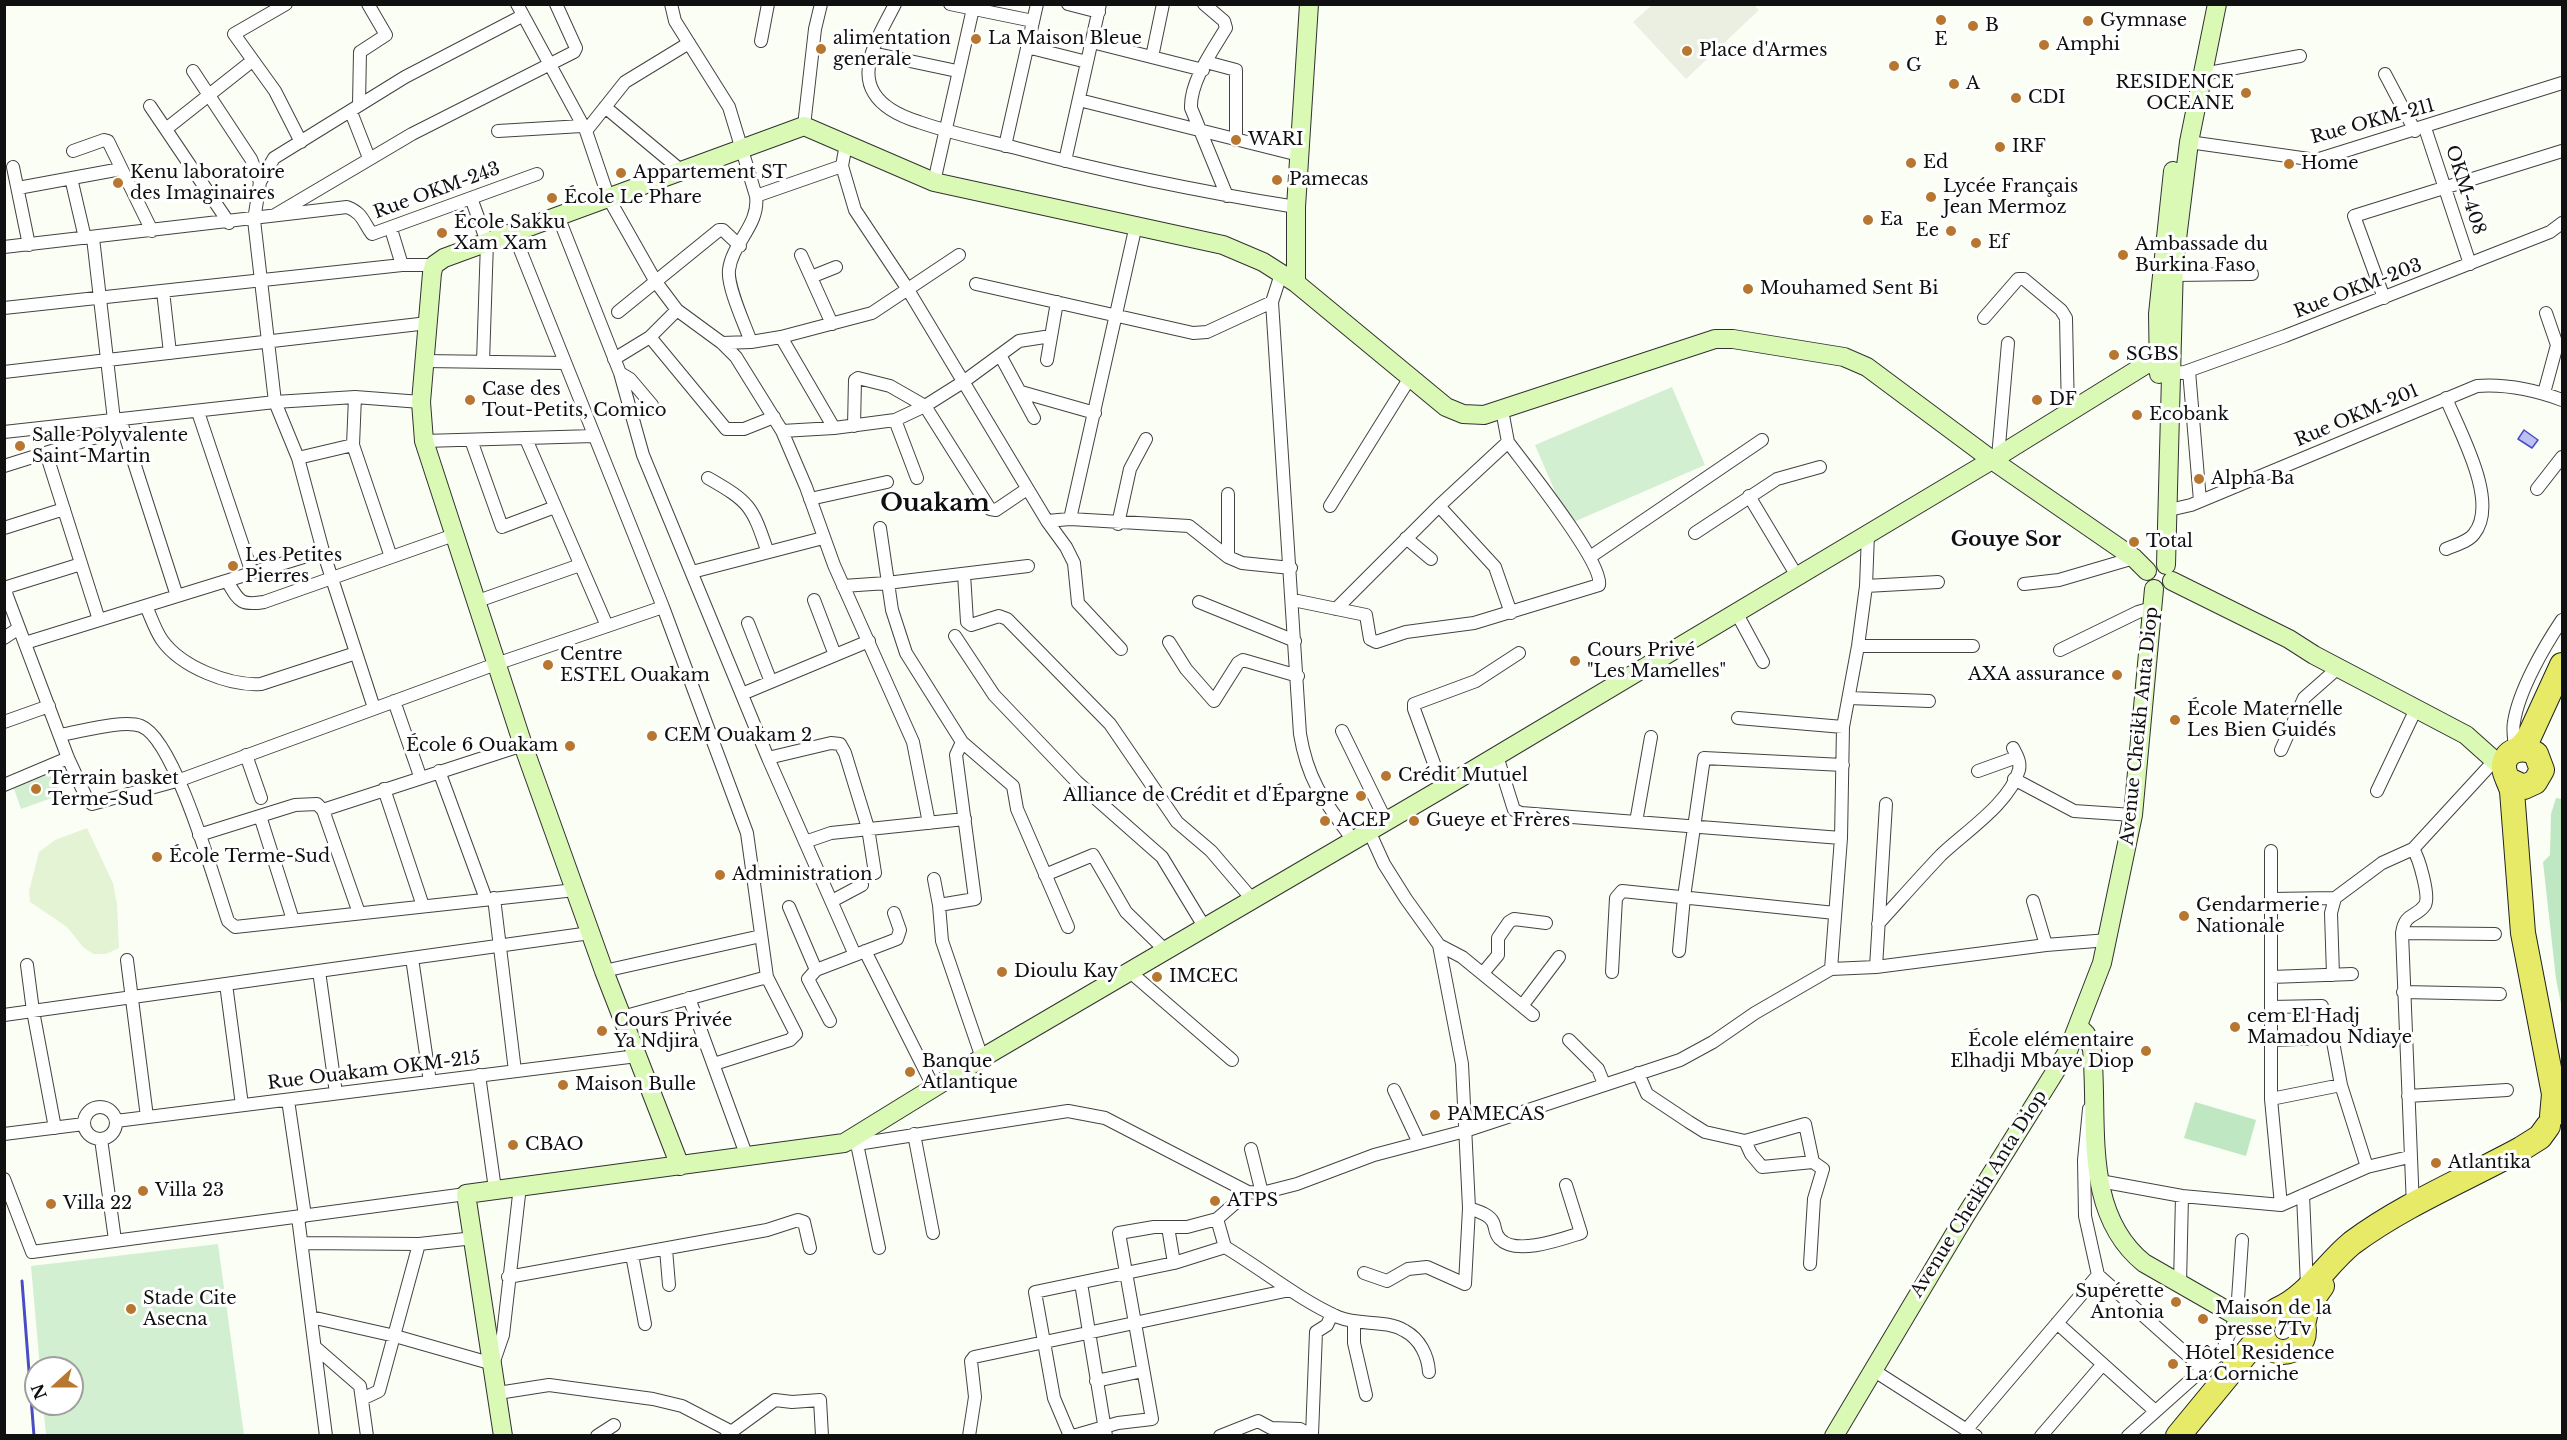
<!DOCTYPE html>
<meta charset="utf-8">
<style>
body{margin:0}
#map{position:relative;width:2567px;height:1440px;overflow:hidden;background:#fbfef4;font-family:"Libre Baskerville",serif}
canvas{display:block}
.frame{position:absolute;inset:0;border:6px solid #101010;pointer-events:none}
.north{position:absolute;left:24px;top:1356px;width:60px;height:60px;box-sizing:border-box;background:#fff;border:2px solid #9f9f9f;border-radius:50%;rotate:249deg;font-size:16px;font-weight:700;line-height:24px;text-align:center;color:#101010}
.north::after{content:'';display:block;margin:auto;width:21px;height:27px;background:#b77731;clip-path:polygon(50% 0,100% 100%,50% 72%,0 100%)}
</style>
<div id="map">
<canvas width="2567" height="1440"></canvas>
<div class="frame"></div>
<div class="north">N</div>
</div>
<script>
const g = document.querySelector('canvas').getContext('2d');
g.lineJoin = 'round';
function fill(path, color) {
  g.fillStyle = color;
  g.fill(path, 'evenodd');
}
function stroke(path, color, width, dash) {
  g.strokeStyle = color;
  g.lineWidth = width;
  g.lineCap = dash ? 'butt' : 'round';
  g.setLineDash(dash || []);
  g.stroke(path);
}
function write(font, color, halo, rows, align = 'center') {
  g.font = font + ' "Libre Baskerville",serif';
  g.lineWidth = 6;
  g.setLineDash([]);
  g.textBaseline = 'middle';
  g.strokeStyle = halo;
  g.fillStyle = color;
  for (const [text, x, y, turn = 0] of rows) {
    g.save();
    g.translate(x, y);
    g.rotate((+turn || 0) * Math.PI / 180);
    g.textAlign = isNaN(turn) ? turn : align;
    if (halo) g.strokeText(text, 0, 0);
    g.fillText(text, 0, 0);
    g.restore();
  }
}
const farmland = new Path2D(`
 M87 828 113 883 117 904 119 948 106 954H93L83 947 67 927 30 902 29 891 39 852 55 840Z`);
const green = new Path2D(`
 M2556 798 2562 799V1009L2556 979 2543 862 2550 855 2551 814Z
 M2195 1102 2256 1120 2246 1156 2184 1138Z`);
const pitch = new Path2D(`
 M1672 387 1705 465 1569 524 1535 445Z
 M51 768 60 795 21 809 12 783Z
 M218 1244 244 1435H46L43 1404H72V1368H40L31 1266Z`);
const plaza = new Path2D(`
 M1652 5H1754L1759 10 1686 79 1633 22Z`);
const water = new Path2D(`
 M2524 430 2538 440 2532 448 2518 439Z`);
const stream = new Path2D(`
 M22 1281 34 1436`);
const street = new Path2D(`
 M286 4 234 34 275 91 301 142
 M517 4 586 131 609 199 656 282 677 310 722 343 736 357 782 431 806 487 834 565 913 742 929 823
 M671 4 675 21 729 107 756 196C760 225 732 243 729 270 727 287 745 325 751 342
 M895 4C883 29 857 66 874 93 883 108 903 117 919 122 950 133 984 140 1016 148 1108 173 1202 192 1296 207
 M950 4 1033 21
 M1068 4 1099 12
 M1204 4 1224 21 1226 28C1213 50 1190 81 1191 108L1227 196
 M761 41 768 4
 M1092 42 1203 70
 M1027 47 1087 62
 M872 53 957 71
 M1152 57 1163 4
 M1206 62 1236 70V140
 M193 71 251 159 260 182 274 158 405 77 522 16
 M2203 74 2300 56
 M2385 74 2415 131
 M1079 100 1299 155
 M359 104 360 52 386 35 368 4
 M150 106 229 223
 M605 107 683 172
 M351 112 369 158
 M804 126 815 29 821 4
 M2425 128 2470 264
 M166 129 252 61
 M498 131 582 126
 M586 131 625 82 689 43
 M2189 142 2316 160 2562 83
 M1005 146 1037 4
 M73 151 104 140 108 141 152 231
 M1065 161 1100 4
 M842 166 855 210 907 288 1047 521 1066 547 1074 563 1078 603 1121 649
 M13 167 29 245
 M71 178 85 238
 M260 182 254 220 275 402 298 458 323 551 374 708
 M934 182 974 4
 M18 188 121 169
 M756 196 842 166 846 144
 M471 198 487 242 483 362
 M275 215 412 134 574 52 576 48 556 4
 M558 216 620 373 643 455 768 758 855 955
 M391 229 402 265
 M513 232 663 607 747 833 767 977 796 1034 790 1040 714 1064
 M93 238 114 420
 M4 247 347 207C363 213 363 222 372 234L537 174
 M801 255 832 324
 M1281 274 1272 302 1300 734C1308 782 1325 802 1353 840
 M2174 275 2252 274
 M811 277 836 267
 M976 284 1193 333 1207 332 1272 302
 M163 291 170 353
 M2384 298 2354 216 2562 151
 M4 308 402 265H434
 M618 312 719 230H723L740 246
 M1984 318 2018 279H2024L2061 310 2066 318 2068 414
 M650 337 726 429H744L774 417
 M781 337 834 428
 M722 343 751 342 781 337 872 313 959 255
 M1000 355 1034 418
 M614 359 650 337 677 310
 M1047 360 1057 302
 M425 361 565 363
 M2166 368 2182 373 2285 336 2550 232 2562 223
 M2189 371 2200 501
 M4 372 428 323
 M620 373 630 379 652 405
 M1021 392 1095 413
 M2544 393 2557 345 2546 313
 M355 397 353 445 391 557
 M198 412 252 573
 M120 419 177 596
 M895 420 917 478
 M854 426 855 380 858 378 890 386 925 406 990 509 996 510 1027 489
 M782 431 834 428 895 420 925 406 963 382 1019 341 1051 336
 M4 432 275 402 355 397 421 402
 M526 439 607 626
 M471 440 502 527 555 507
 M424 441 594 436
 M46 453 99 620
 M1998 457 2008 343
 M298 458 353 445
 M4 466 122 429
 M708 478C750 502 752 506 767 550
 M2537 489 2562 457
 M1228 494V557
 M1749 496 1797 576
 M810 499 887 482
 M1330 506 1411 376
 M1439 506 1495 567 1511 613
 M2169 510 2191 505 2477 386C2506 384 2535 390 2562 400
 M1070 519 1136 225
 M1047 521 1070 519 1189 526 1228 557 1242 563 1291 568
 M1118 524 1130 469 1146 439
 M4 528 64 509
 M880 528 892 610 906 653 962 742 1013 786 1017 809 1068 927
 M1695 533 1777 479 1820 467
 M1406 538 1431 559
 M2446 549C2455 545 2468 542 2474 534 2500 502 2459 431 2446 398
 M1590 557 1762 440
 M692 572 823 538
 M964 574 967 622 971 625 999 616 1007 619 1110 724 1177 822 1211 851 1252 899
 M227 581C239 601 240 606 264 602L454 535
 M2024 584 2059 580 2134 558
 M843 586 887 583 1028 566
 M1866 586 1938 582
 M4 588 68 758 87 799 92 804 180 780 496 664 663 607
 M4 588 81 564
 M814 600 835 655
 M1293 600 1366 615 1370 639 1376 642 1406 632 1474 623 1599 585C1604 563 1525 465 1508 442
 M475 602 580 565
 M1199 602 1295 641
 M146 606C151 617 155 630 162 640 181 667 229 686 261 684L356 653
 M1336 609 1439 506 1508 442 1502 410
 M1736 612 1763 662
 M748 623 771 682
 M955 636 994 695 1077 782 1162 857 1205 928
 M4 638 19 628
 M1169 642 1186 669 1214 701 1238 663 1243 660 1298 676
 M25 643 323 551
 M1858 646H1973
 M2060 650 2138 612 2152 608
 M742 694 869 641
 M1849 698 1929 701
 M394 701 420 776
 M1738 718 1843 727
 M4 722 49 706
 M1342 731 1386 821
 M60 735C80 732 123 719 141 726 175 739 215 883 228 921L235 927 575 890
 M962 742 956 755 975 899 939 905 942 941 982 1058
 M2281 750 2304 698 2338 668
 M2515 750C2515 742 2512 731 2514 722 2519 690 2544 647 2562 620
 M246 755 261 798
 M1497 756 1514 810 1521 813 1841 838
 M768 758 831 743 840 744 845 753 868 828 875 873
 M439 771 486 899
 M1978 771 2017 757
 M2014 779 2074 811 2133 815
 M4 785 68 758
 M1443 788 1414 709V704L1476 681 1519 653
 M384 789 423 906
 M2377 791 2416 709
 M323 810 523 745
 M260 816 293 920
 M1636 822 1651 737
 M1369 831 1384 864 1406 899 1439 945 1462 957 1533 1015
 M199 835 295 805 317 804 323 810 359 913
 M805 842 831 833 965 819
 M2271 851V1099L2281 1205
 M1045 875 1093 855 1126 912 1165 950
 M934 879 939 905
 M494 898 515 1071
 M2271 899 2335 898
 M832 901 862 885
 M2033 901 2046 945
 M789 907 816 970
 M1878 924C1899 901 1920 877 1941 855 1965 832 2010 803 2019 770 2021 761 2016 754 2013 748
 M2402 933 2495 934
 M865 951 934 1088
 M1679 951 1684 897 1704 758 1843 765
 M412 958 430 1082
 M127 960 147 1117
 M27 965 33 1011 55 1128
 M1876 967 1886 804
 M1831 969 1841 838 1843 727 1858 646 1866 586 1868 534
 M319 971 336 1093
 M604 971 761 936
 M1129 971 1232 1060
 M1612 972 1616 898 1622 891 1835 913
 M1483 973 1498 955V938L1509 922 1514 919 1546 923
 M2333 975 2331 913 2335 898 2382 863 2413 849 2494 761
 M2271 977 2352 974
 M226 984 242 1105
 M2403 992 2500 994
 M689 998 747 1157
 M1522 1006 1559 957
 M2271 1007 2322 1006
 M4 1015 590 933
 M622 1017 767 977
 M830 1021 808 979 816 970 897 939 900 930 894 913
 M1569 1040 1598 1069 1604 1084
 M2271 1040 2327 1038 2333 1042 2341 1085 2367 1167
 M1638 1073 1647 1094 1689 1122 1705 1132 1745 1141 1751 1154 1762 1167 1813 1162 1823 1169 1814 1199 1810 1264
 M479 1075 495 1189
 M1394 1090 1419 1143
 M2408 1096 2507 1090
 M2271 1099 2341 1085
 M288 1100 305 1216
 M84 1123a16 16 0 1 1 32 0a16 16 0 1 1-32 0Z
 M2089 1109 2084 1160 2085 1216 2098 1275 2202 1368
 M116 1121 637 1056
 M4 1134 84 1124
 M914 1134 933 1233
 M101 1139 115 1240
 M1745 1141 1805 1124 1813 1162
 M845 1143 857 1144 1068 1111 1105 1118 1248 1192 1262 1193 1297 1184 1374 1155 1465 1131 1680 1060 1713 1042 1755 1013 1831 969 1876 967 2046 945 2108 940
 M857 1144 879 1248
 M1251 1149 1262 1193
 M4 1179 32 1252 466 1194
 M2100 1181 2182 1196 2281 1205 2367 1167 2409 1157
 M2303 1195 2307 1286
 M2413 1207 2402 933C2405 912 2416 918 2425 905 2430 896 2419 858 2413 849
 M1469 1208C1477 1211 1489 1214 1493 1222 1496 1228 1494 1233 1500 1239 1516 1256 1562 1239 1581 1233L1566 1185
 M298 1217 326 1436
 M1217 1219 1225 1247C1262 1269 1298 1299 1338 1317 1360 1326 1385 1319 1405 1331 1420 1339 1428 1356 1429 1372
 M1168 1227 1174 1263
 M302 1243 419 1244 474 1238
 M666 1249 669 1285
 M632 1255 645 1324
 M1364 1273 1387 1281 1408 1269 1427 1267 1465 1284 1469 1208 1462 1064 1439 945
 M508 1277 767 1230 798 1220 804 1222 810 1248
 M1081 1283 1106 1436
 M2180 1284 2182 1196
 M311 1317 395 1336 493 1364 503 1335 520 1186
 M1354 1322V1343L1366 1395
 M2057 1323 2154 1410
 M315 1347 360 1386 367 1436
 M1873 1370 1976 1436
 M1096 1381 1143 1371
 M498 1393 549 1385 653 1399 682 1406 732 1432
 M362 1399 379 1391 419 1244
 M1967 1429 2098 1275
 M727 1435 775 1400 792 1402 820 1400 822 1436
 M1312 1435 1316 1332 1327 1325 1332 1314
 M597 1436 614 1425
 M969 1436 975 1397 971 1361 974 1357 1290 1290
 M1070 1436 1054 1398 1035 1292 1174 1263 1225 1247
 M1073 1436 1118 1423 1152 1419 1119 1233 1154 1227H1187L1217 1219 1248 1192
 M1220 1436 1258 1421 1271 1428 1300 1429 1312 1436
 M2041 1436 2103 1364
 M2128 1436 2222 1352 2237 1314 2242 1240`);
const secondary = new Path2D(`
 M1296 283V207L1309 4
 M2159 374 2158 314 2173 171
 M2166 565 2174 263 2189 142 2217 4
 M2172 581 2289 639 2314 655 2466 735 2504 769
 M2078 1026 2086 1034 2092 1049C2099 1121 2081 1212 2144 1263L2261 1330
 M680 1166 604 971 523 745 424 441 421 402 432 273 434 265 444 258 804 126 934 182 1223 245 1263 262 1296 283 1446 407 1463 414 1484 415 1715 339H1733L1844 357 1867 367 1992 460 2134 558 2147 571
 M503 1436 466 1194 844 1143 982 1058 1443 788 1992 460 2145 365 2158 362
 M1834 1436 1964 1218 2068 1051 2102 963 2133 815 2154 589`);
const highway = new Path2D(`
 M2519 749 2528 739 2562 665
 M2509 780 2524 787 2535 782 2542 770 2536 754C2523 745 2503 750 2504 768 2505 776 2510 783 2512 791L2523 933 2554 1094 2552 1116
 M2262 1331a21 21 0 1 1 42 0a21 21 0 1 1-42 0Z
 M2277 1310C2308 1297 2326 1264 2352 1243 2403 1205 2466 1179 2521 1149L2540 1137 2548 1126
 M2303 1325 2307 1307 2322 1286
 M2178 1436 2262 1334`);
const markers = [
 [1941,20,6,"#b77731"],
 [2088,21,6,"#b77731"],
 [1973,26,6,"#b77731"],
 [976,39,6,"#b77731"],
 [2044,45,6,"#b77731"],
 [821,49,6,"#b77731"],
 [1687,51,6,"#b77731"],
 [1894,66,6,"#b77731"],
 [1954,84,6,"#b77731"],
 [2246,93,6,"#b77731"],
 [2016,98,6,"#b77731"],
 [1236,140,6,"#b77731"],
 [2000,147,6,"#b77731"],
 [1911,163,6,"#b77731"],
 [2289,164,6,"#b77731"],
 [621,173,6,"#b77731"],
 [1277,180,6,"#b77731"],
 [118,183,6,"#b77731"],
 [1931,197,6,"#b77731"],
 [552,198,6,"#b77731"],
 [1868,220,6,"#b77731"],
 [1951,231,6,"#b77731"],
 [442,233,6,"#b77731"],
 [1976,243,6,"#b77731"],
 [2123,255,6,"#b77731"],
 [1748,289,6,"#b77731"],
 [2114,355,6,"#b77731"],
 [470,400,6,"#b77731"],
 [2037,400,6,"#b77731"],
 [2137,415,6,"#b77731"],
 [20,446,6,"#b77731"],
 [2199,479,6,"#b77731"],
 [2134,542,6,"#b77731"],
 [233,566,6,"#b77731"],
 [1575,661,6,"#b77731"],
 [548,665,6,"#b77731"],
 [2117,675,6,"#b77731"],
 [2175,720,6,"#b77731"],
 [652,736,6,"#b77731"],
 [570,746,6,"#b77731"],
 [1386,776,6,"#b77731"],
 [36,789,6,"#b77731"],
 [1361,796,6,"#b77731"],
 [1325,821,6,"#b77731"],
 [1414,821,6,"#b77731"],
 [157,857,6,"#b77731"],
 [720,875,6,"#b77731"],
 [2184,916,6,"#b77731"],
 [1002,972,6,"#b77731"],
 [1157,977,6,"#b77731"],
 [2235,1027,6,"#b77731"],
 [602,1031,6,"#b77731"],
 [2146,1051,6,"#b77731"],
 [910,1072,6,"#b77731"],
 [563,1085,6,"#b77731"],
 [1435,1115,6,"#b77731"],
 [513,1145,6,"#b77731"],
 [2436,1163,6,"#b77731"],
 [143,1191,6,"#b77731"],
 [1215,1201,6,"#b77731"],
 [51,1204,6,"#b77731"],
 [2176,1302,6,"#b77731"],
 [131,1309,6,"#b77731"],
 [2203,1319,6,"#b77731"],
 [2173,1364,6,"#b77731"]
];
const poiNames = [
 ["Gymnase",2100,21],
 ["B",1985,26],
 ["alimentation",833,39],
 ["generale",833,60],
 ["La Maison Bleue",988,39],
 ["E",1941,40,"center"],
 ["Amphi",2056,45],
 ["Place d'Armes",1699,51],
 ["G",1906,66],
 ["RESIDENCE",2234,83,"right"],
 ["OCEANE",2234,104,"right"],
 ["A",1966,84],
 ["CDI",2028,98],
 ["WARI",1248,140],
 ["IRF",2012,147],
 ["Ed",1923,163],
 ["Home",2301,164],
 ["Kenu laboratoire",130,173],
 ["des Imaginaires",130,194],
 ["Appartement ST",633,173],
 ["Pamecas",1289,180],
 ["Lycée Français",1943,187],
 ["Jean Mermoz",1943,208],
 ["École Le Phare",564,198],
 ["Ea",1880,220],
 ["École Sakku",454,223],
 ["Xam Xam",454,244],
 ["Ee",1939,231,"right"],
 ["Ef",1988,243],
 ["Ambassade du",2135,245],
 ["Burkina Faso",2135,266],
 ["Mouhamed Sent Bi",1760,289],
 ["SGBS",2126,355],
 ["Case des",482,390],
 ["Tout-Petits, Comico",482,411],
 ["DF",2049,400],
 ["Ecobank",2149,415],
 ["Salle Polyvalente",32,436],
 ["Saint-Martin",32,457],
 ["Alpha Ba",2211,479],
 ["Total",2146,542],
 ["Les Petites",245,556],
 ["Pierres",245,577],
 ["Cours Privé",1587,651],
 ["\"Les Mamelles\"",1587,672],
 ["Centre",560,655],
 ["ESTEL Ouakam",560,676],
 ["AXA assurance",2105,675,"right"],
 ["École Maternelle",2187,710],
 ["Les Bien Guidés",2187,731],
 ["CEM Ouakam 2",664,736],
 ["École 6 Ouakam",558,746,"right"],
 ["Crédit Mutuel",1398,776],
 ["Terrain basket",48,779],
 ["Terme-Sud",48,800],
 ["Alliance de Crédit et d'Épargne",1349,796,"right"],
 ["ACEP",1337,821],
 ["Gueye et Frères",1426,821],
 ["École Terme-Sud",169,857],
 ["Administration",732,875],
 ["Gendarmerie",2196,906],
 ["Nationale",2196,927],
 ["Dioulu Kay",1014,972],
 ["IMCEC",1169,977],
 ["cem El Hadj",2247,1017],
 ["Mamadou Ndiaye",2247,1038],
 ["Cours Privée",614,1021],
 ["Ya Ndjira",614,1042],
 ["École elémentaire",2134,1041,"right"],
 ["Elhadji Mbaye Diop",2134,1062,"right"],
 ["Banque",922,1062],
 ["Atlantique",922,1083],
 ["Maison Bulle",575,1085],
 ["PAMECAS",1447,1115],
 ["CBAO",525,1145],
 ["Atlantika",2448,1163],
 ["Villa 23",155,1191],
 ["ATPS",1227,1201],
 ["Villa 22",63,1204],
 ["Supérette",2164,1292,"right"],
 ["Antonia",2164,1313,"right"],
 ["Stade Cite",143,1299],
 ["Asecna",143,1320],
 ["Maison de la",2215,1309],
 ["presse 7Tv",2215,1330],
 ["Hôtel Residence",2185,1354],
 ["La Corniche",2185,1375]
];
const streetNames = [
 ["Rue OKM-211",2373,122,-15],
 ["OKM-408",2465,190,72],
 ["Rue OKM-243",437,191,-20],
 ["Rue OKM-203",2358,289,-21],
 ["Rue OKM-201",2357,416,-23],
 ["Avenue Cheikh Anta Diop",2140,726,-84],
 ["Rue Ouakam OKM-215",374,1071,-7],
 ["Avenue Cheikh Anta Diop",1979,1194,-58]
];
const neighbourhoodNames = [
 ["Gouye Sor",2006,540]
];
const districtNames = [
 ["Ouakam",935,504]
];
fill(farmland, '#e5f3d5');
fill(green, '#bfe7c1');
fill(pitch, '#d3efd1');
fill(plaza, '#ebefe2');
fill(water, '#bcc0f2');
stroke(water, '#484dc4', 1.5);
stroke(stream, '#484dc4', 3);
stroke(street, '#434343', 14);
stroke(secondary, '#323232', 20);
stroke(highway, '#212121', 26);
stroke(street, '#fff', 12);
stroke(secondary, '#daf9b5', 18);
stroke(highway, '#e6ea67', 24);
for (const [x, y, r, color] of markers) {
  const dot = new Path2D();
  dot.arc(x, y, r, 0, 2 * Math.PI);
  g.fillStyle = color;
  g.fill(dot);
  stroke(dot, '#fff', 2);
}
write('18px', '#101010', '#fff', poiNames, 'left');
write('18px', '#101010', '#fff', streetNames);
write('bold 20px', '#101010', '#fff', neighbourhoodNames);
write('bold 24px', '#101010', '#fff', districtNames);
</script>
